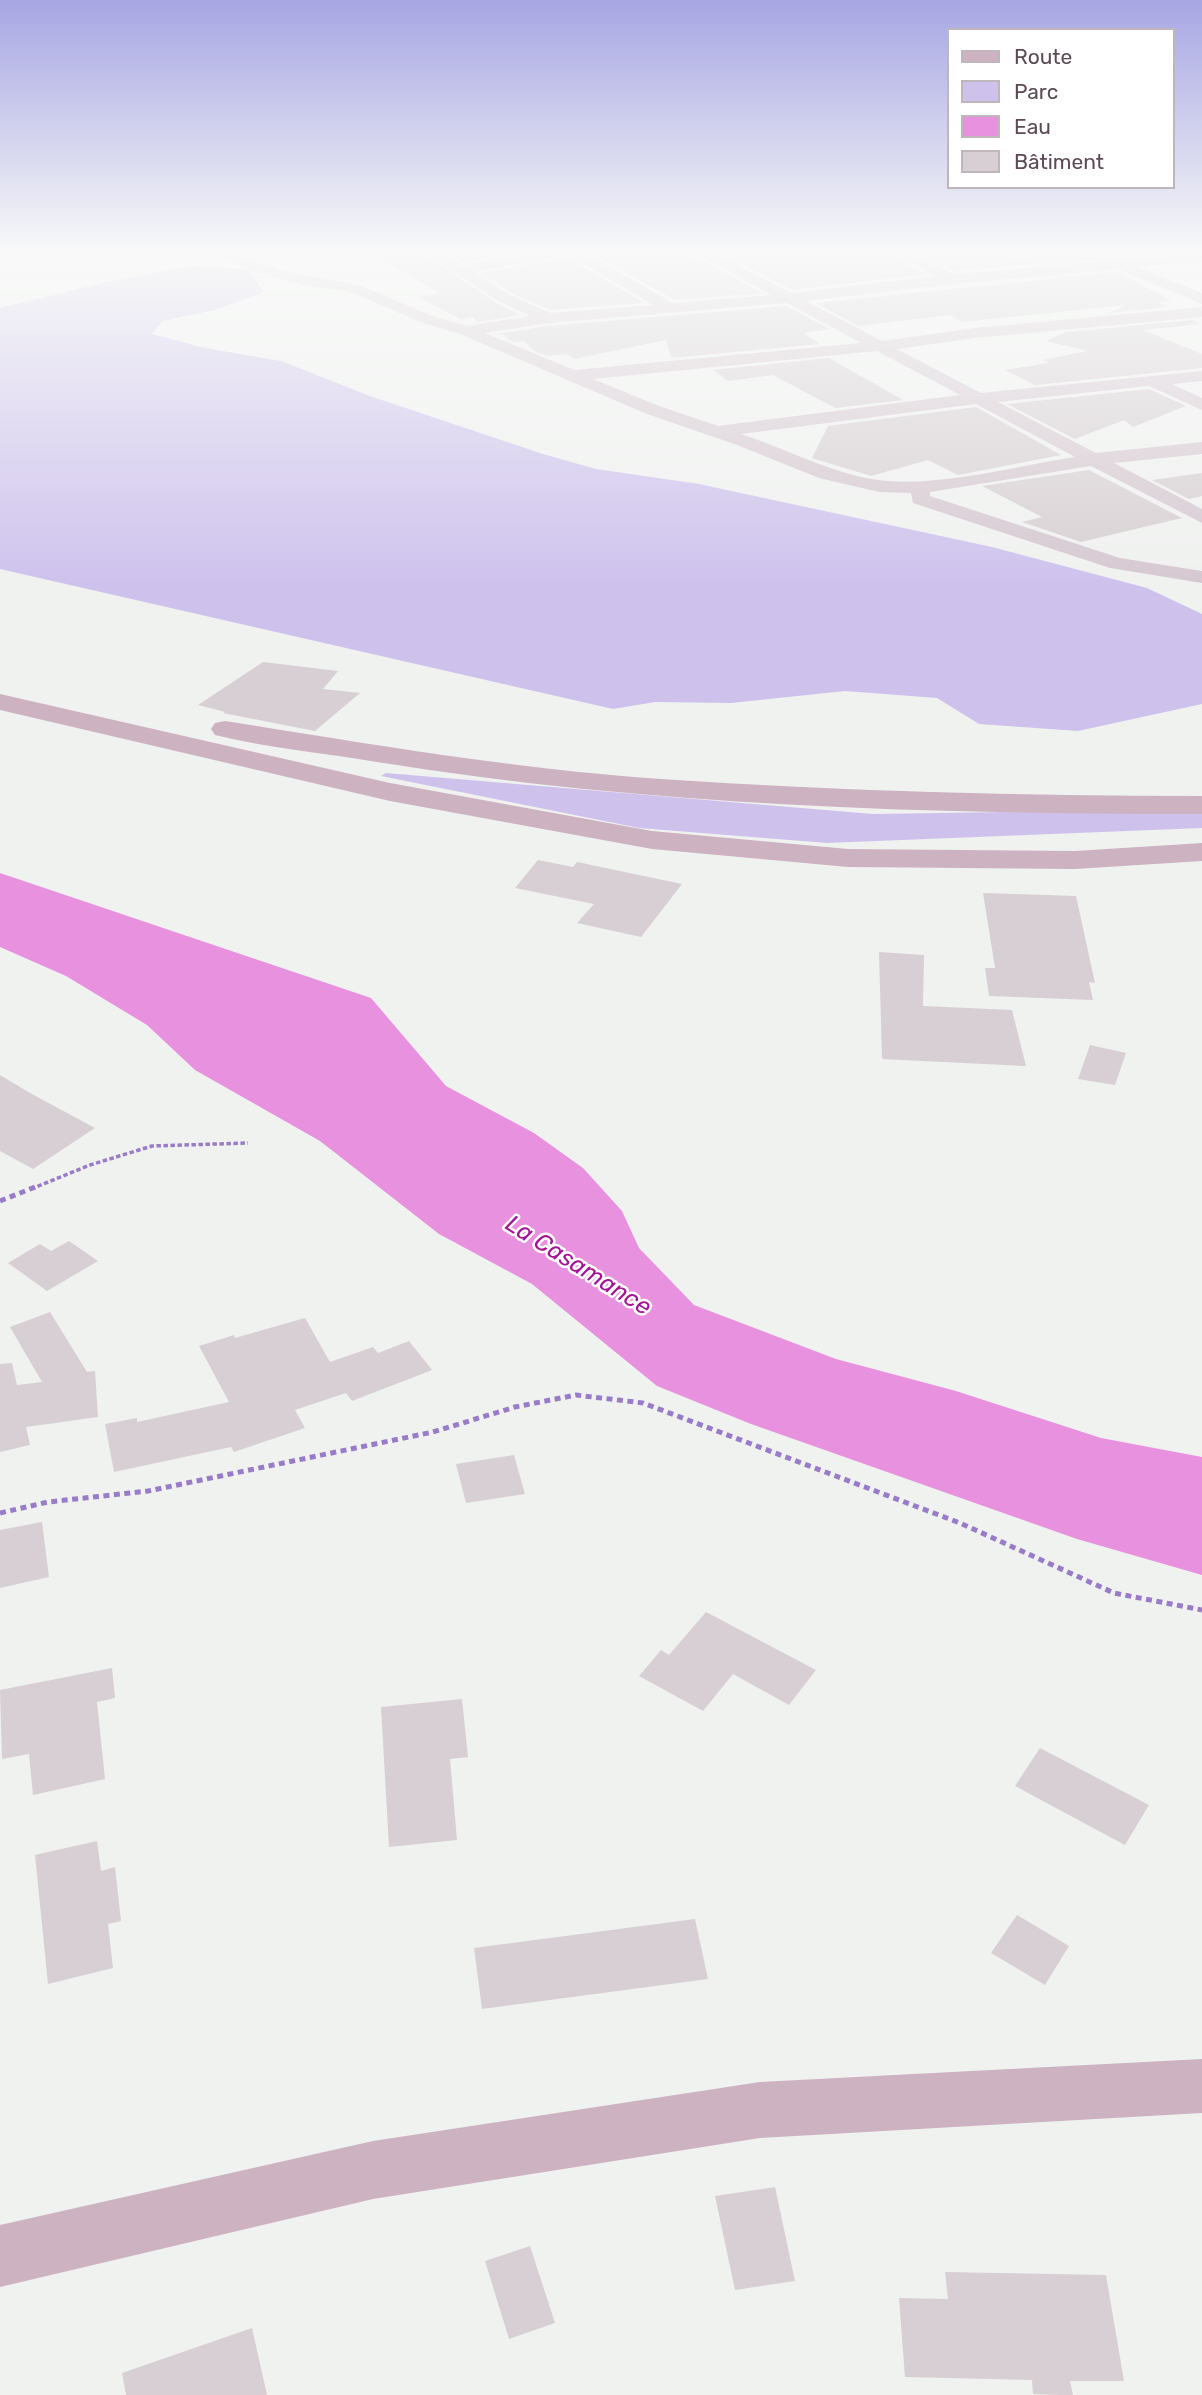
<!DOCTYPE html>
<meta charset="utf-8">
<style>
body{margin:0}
#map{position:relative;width:1202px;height:2395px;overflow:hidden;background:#f0f2f0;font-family:Rubik,sans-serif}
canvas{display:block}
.legend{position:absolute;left:947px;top:28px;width:228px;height:161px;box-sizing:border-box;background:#fff;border:2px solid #beb6bb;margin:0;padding:9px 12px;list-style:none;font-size:21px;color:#5d4955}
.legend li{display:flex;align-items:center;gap:14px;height:35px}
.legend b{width:35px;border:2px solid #beb6bb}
</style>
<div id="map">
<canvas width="1202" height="2395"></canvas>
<ul class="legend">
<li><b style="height:9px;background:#cdb2c2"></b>Route</li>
<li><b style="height:19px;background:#cec2ed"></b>Parc</li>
<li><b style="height:19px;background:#e791df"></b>Eau</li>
<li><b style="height:19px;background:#d7cfd3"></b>Bâtiment</li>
</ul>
</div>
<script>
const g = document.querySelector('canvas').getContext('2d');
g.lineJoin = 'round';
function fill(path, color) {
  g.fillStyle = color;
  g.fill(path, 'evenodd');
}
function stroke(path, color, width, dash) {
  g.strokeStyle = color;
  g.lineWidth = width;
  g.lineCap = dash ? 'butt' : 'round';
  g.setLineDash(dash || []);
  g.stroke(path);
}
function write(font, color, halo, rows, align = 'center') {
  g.font = font + ' Rubik,sans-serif';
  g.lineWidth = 5;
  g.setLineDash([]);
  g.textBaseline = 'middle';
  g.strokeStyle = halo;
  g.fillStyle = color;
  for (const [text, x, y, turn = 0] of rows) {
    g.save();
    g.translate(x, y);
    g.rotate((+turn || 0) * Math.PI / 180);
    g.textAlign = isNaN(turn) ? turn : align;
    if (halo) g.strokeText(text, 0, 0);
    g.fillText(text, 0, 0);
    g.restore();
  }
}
const green = new Path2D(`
 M191 266 248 269 264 292 215 310 162 321 152 334 205 348 281 361 370 396 543 454 596 469 699 484 992 547 1147 588 1202 614V704L1078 731 979 724 937 698 845 691 731 703 655 702 613 709 0 569V308L111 281Z
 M386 773 873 814 1202 809V828L827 843 639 828 381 776Z`);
const water = new Path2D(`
 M0 873 371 998 446 1086 534 1133 583 1168 622 1211 639 1248 694 1305 836 1359 956 1391 1101 1438 1202 1457V1575L1077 1539 751 1424 657 1386 532 1284 439 1234 320 1141 195 1070 147 1025 66 976 0 947Z`);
const building = new Path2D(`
 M364 249H417L497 303 521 315 477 322 473 317 460 319 419 297 440 293Z
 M442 249H538L464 262Z
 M589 249H656L661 252 675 250 699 261H704L762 293 674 300 588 251Z
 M836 249H881L926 274 792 290 731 258Z
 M908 249H1009V259L1087 251 1100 259 954 271Z
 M569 258 645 303 550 310 511 293 481 273Z
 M1119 272 1171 301 1159 302 1169 307 1109 313 1126 305 962 322 950 315 859 326 815 303Z
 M786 306 830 329 803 333 820 344 671 358 666 340 574 359 567 354 547 356 536 352 524 341 513 342 503 335 495 334 548 326Z
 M1193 320 1200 324 1143 330 1202 354V368L1035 385 1005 370 1049 363 1043 360 1088 351 1046 341 1066 332Z
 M829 358 903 400 835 408 773 375 728 381 713 370Z
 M1149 389 1186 406 1133 427 1124 420 1075 439 1007 404Z
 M976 407 1061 455 958 475 928 460 871 476 812 458 828 426Z
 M1089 470 1182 518 1081 542 1022 522 1042 517 982 486Z
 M1202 473V496L1189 499 1152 480Z
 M263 662 338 671 323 689 360 693 315 731 223 713 225 712 198 705Z
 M538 860 573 867 577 862 682 884 641 937 577 923 594 904 515 888Z
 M983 893 1076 896 1095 983 1089 982 1093 1000 989 996 985 968H995Z
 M879 952 924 955 923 1006 1012 1010 1026 1066 882 1059Z
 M1090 1045 1126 1053 1115 1085 1078 1079Z
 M0 1075 30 1093 95 1128 33 1169 0 1151Z
 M69 1241 98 1261 47 1291 8 1263 40 1244 51 1251Z
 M50 1312 87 1372 95 1371 98 1417 26 1427 30 1445 0 1452V1364L12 1363 17 1385 42 1382 10 1327Z
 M305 1318 330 1362 373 1347 378 1353 409 1341 432 1370 352 1401 346 1393 295 1410 305 1428 234 1452 231 1447 114 1472 105 1424 137 1418V1422L229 1402 199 1346 234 1335 235 1338Z
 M514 1455 525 1494 466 1503 456 1464Z
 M42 1522 49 1577 0 1588V1530Z
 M706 1612 816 1670 789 1705 733 1674 703 1711 639 1676 661 1650 669 1655Z
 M112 1668 115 1698 97 1702 105 1779 33 1795 29 1754 2 1759 0 1690Z
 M462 1699 468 1757 450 1759 457 1840 389 1847 381 1707Z
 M1040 1748 1149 1805 1125 1845 1015 1786Z
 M97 1841 101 1871 115 1867 121 1921 108 1924 113 1968 48 1984 35 1855Z
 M1017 1915 1069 1946 1045 1985 991 1953Z
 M695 1919 708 1979 482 2009 474 1948Z
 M775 2187 795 2281 735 2290 715 2196Z
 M530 2246 555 2323 509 2339 485 2261Z
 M945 2272 1106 2275 1124 2381H1070L1073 2395H1060L1033 2394 1032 2380 905 2377 899 2298 948 2299Z
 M252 2328 267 2395H126L122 2373Z`);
const pathFar1 = new Path2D(`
 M31 1189 90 1165 152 1146 248 1143`);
const path = new Path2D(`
 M0 1201 35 1187
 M0 1513 48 1502 148 1491 433 1432 515 1407 576 1395 643 1403 960 1523 1114 1593 1202 1610`);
const minor = new Path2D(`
 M206 249H226L255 262 297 274 359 285 435 317 467 326 530 316 498 301 420 249H437L463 265 554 249H586L584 252 673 303 771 295 689 249H707L792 293 935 276 883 249H902L954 274 1202 253V261L1137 267 1202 293V304L1119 269 952 284 806 301 882 341 975 328 1202 307V317L975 338 897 349 981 393 1202 371V381L1172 384 1202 398V410L1149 386 998 402 1096 453 1202 442V454L1114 463 1202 509V523L1091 466 930 492V496L1120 558 1202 571V583L1110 568 913 503 911 493 879 492 819 478 737 445 647 414 460 334 423 323 350 292 295 283 245 268ZM569 255 653 305 550 313 510 295 474 272ZM787 303 861 343 574 370 485 333 548 323ZM877 351 960 395 718 426 659 406 593 379ZM976 404 1075 457C1017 466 934 488 878 480 830 473 787 449 741 434Z`);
const primary = new Path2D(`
 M0 694 390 783 652 831 848 849 1075 851 1202 843V861L1075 869 848 867 652 849 390 801 0 710Z
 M225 721C370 744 515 769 661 779 841 791 1022 796 1202 796V814C928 814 648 806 377 762 324 753 268 748 215 735L211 729 215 723Z
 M1202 2059V2113L760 2138 373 2199 0 2287V2225L373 2141 760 2082Z`);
const waterNames = [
 ["La Casamance",578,1266,32]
];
fill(green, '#cec2ed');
fill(water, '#e791df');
fill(building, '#d7cfd3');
stroke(pathFar1, '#9a7bc9', 3.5, [4.5, 2.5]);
stroke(path, '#9a7bc9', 5, [6, 4.5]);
fill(minor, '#d6c8d1');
fill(primary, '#cdb2c2');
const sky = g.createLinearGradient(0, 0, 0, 584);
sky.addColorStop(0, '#a7a6e4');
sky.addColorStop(0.43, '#f8f9f8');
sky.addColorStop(1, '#f8f9f800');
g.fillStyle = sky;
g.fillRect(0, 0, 1202, 584);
write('italic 24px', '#a41496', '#fff', waterNames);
</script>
